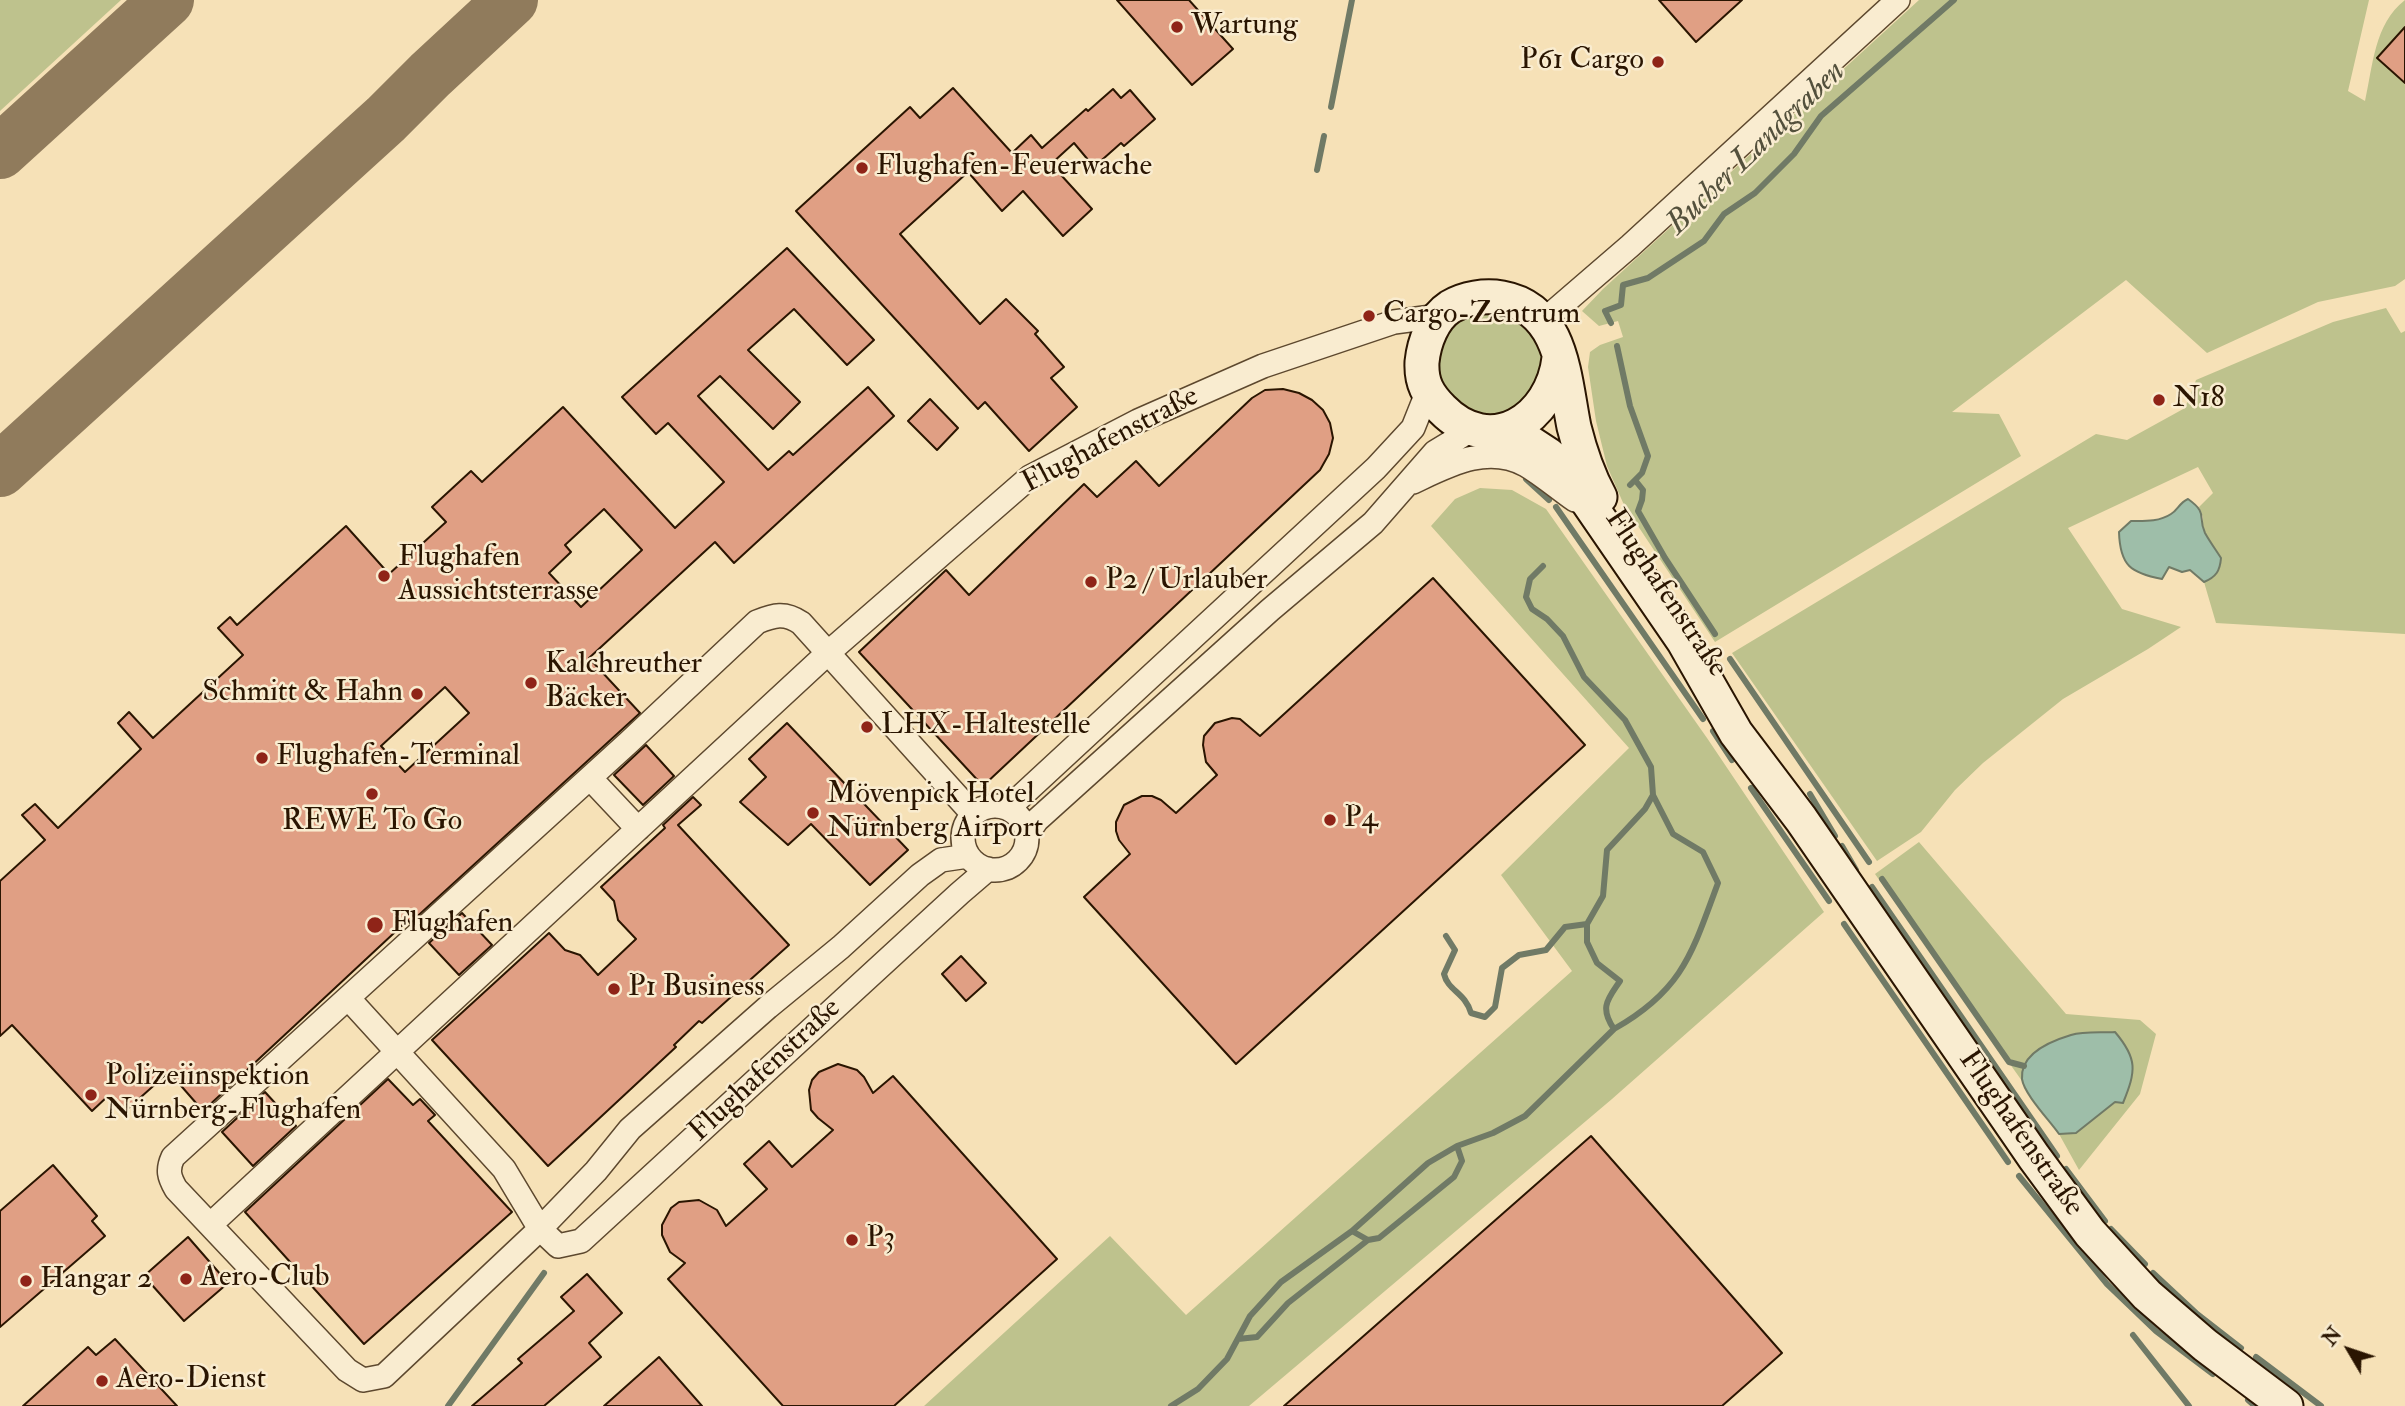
<!DOCTYPE html>
<meta charset="utf-8">
<style>
body{margin:0}
#map{position:relative;width:2405px;height:1406px;overflow:hidden;background:#f6e1b7;font-family:"IM FELL Double Pica",serif}
canvas{display:block}
.north{position:absolute;left:2314px;top:1315px;width:70px;height:70px;-webkit-text-stroke:5px #f9ecd0;paint-order:stroke;rotate:309deg;font-size:19px;font-weight:700;line-height:28px;text-align:center;color:#2a1501}
.north::after{content:'';display:block;margin:auto;width:24px;height:32px;background:#2a1501;clip-path:polygon(50% 0,100% 100%,50% 72%,0 100%)}
</style>
<div id="map">
<canvas width="2405" height="1406"></canvas>
<div class="north">N</div>
</div>
<script>
const g = document.querySelector('canvas').getContext('2d');
g.lineJoin = 'round';
function fill(path, color) {
  g.fillStyle = color;
  g.fill(path, 'evenodd');
}
function stroke(path, color, width, dash) {
  g.strokeStyle = color;
  g.lineWidth = width;
  g.lineCap = dash ? 'butt' : 'round';
  g.setLineDash(dash || []);
  g.stroke(path);
}
function write(font, color, halo, rows, align = 'center') {
  g.font = font + ' "IM FELL Double Pica",serif';
  g.lineWidth = 5;
  g.setLineDash([]);
  g.textBaseline = 'middle';
  g.strokeStyle = halo;
  g.fillStyle = color;
  for (const [text, x, y, turn = 0] of rows) {
    g.save();
    g.translate(x, y);
    g.rotate((+turn || 0) * Math.PI / 180);
    g.textAlign = isNaN(turn) ? turn : align;
    if (halo) g.strokeText(text, 0, 0);
    g.fillText(text, 0, 0);
    g.restore();
  }
}
const green = new Path2D(`
 M0 0H121L0 111Z
 M1919 0H2369L2348 91 2365 101C2373 66 2374 24 2405 0V279L2395 286 2318 302 2207 353 2126 280 1952 412 1999 414 2021 456 1715 642 1624 505 1607 466 1596 421 1588 367 1590 352 1600 345 1623 337 1618 321 1599 326 1582 311 1603 289Z
 M2386 308 2401 333 2405 331V634L2216 623 2204 582C2216 577 2220 571 2221 558L2203 530V517L2199 507 2213 493 2198 467 2068 528 2122 609 2181 627 2148 649 2063 699 1983 763 1955 790 1921 832 1877 861 1732 653 2096 434 2127 440 2185 408 2196 380 2333 322Z
 M1480 311C1519 311 1523 323 1546 351L1545 392 1489 429 1437 395C1437 348 1429 330 1480 311Z
 M1480 488 1512 490 1546 509 1707 738 1824 912 1612 1099 1249 1406H924L1110 1236 1186 1315 1572 971 1501 875 1629 748 1431 526 1455 499Z
 M1919 842 2066 1014 2140 1020 2156 1034 2140 1094 2079 1170 2059 1134 2076 1133 2115 1102 2024 1066 2022 1081 1875 874Z`);
const water = new Path2D(`
 M2188 499C2209 514 2197 516 2205 533 2210 542 2216 550 2221 558 2220 571 2216 577 2204 582L2190 570 2182 572 2169 567 2162 579C2131 573 2120 566 2119 532L2131 521C2144 521 2159 522 2171 514 2178 510 2179 503 2188 499Z
 M2115 1032C2138 1059 2136 1071 2123 1103L2115 1102 2076 1133 2059 1134C2050 1121 2024 1094 2022 1079 2020 1054 2051 1041 2071 1035 2084 1031 2101 1033 2115 1032Z`);
const stream = new Path2D(`
 M1331 107 1352 0
 M1317 170 1324 136
 M1611 323 1605 311 1621 305 1623 285 1648 278 1704 241 1724 214 1755 193 1794 154 1821 116 1954 0
 M1617 346 1630 406 1648 456 1642 473 1630 485
 M1526 479 1549 500
 M1635 480 1643 490 1642 500 1638 511 1665 558 1715 634
 M1556 507 1703 719
 M1730 659 1869 862
 M1713 731 1732 760
 M1751 788 1829 901
 M1810 794 1835 836
 M1842 846 1856 870
 M1882 879 2009 1062 2024 1066
 M1872 887 2057 1156
 M1844 924 2008 1162
 M1446 936 1455 950 1444 974C1448 991 1465 992 1471 1013L1485 1017 1495 1007 1502 968 1519 955 1546 950 1565 927 1587 924
 M1614 1029C1683 990 1692 953 1718 883L1703 852 1673 834 1653 795
 M2066 1169 2105 1221
 M2019 1176 2107 1284 2156 1331 2213 1374
 M2111 1229 2145 1264
 M1352 1231 1368 1240 1379 1238 1454 1177 1462 1161 1457 1146
 M2153 1273 2196 1313 2241 1348
 M2133 1335 2189 1406
 M1238 1339 1257 1337 1288 1303 1368 1240
 M2256 1357 2321 1406
 M2248 1400 2255 1406
 M448 1406 544 1273
 M1171 1406 1198 1389 1227 1359 1250 1316 1281 1282 1352 1231 1428 1163 1457 1146 1493 1133 1525 1116 1614 1029C1599 1007 1608 999 1620 981L1597 963 1587 942V924L1603 896 1607 850 1645 809 1653 795 1651 767 1625 720 1584 677 1563 636 1547 619 1532 609 1526 597 1530 579 1543 566`);
const taxiway = new Path2D(`
 M0 152 167 0
 M0 470 386 119 430 75 511 0`);
const building = new Path2D(`
 M1117 0H1189L1233 49 1192 85Z
 M1659 0H1742L1696 42Z
 M2405 27V83L2377 58Z
 M953 88 1012 153 1031 135 1042 148 1086 109 1088 111 1113 89 1121 98 1130 90 1155 119 1124 146 1121 143 1094 167 1074 143 1051 164 1092 209 1063 236 1023 191 1002 211 968 172 900 234 980 324 1006 299 1038 331 1035 334 1064 367 1051 378 1077 407 1029 451 985 402 978 409 796 211 910 107 920 118Z
 M787 248 874 340 847 365 794 309 748 350 800 402 773 429 720 376 698 396 768 470 789 451 793 455 868 387 894 416 734 563 715 542 589 658 640 713 410 923 408 920 203 1111 169 1072 123 1113 108 1096 92 1111 12 1025 0 1036V881L45 840 22 815 35 804 58 828 141 749 118 723 129 712 153 738 243 655 218 628 230 617 237 625 346 526 389 574 446 522 432 507 471 471 482 482 563 407 675 528 724 482 668 423 656 434 622 397ZM604 509 642 550 581 607 549 573 571 552 565 545ZM445 687 469 713 405 772 381 746Z
 M1283 389 1299 393 1312 400 1323 410 1330 423 1333 438 1329 454 1320 470 983 786 859 652 946 570 969 595 1084 484 1097 497 1136 461 1159 486 1252 398 1265 390Z
 M930 399 958 428 937 450 908 421Z
 M1433 578 1585 745 1236 1064 1084 897 1130 854 1119 840 1116 831V822L1124 805 1142 796H1152L1161 800 1176 813 1217 775 1206 762 1203 745 1204 736 1215 723 1232 718 1240 719 1260 736Z
 M787 723 908 850 870 885 811 824 788 845 740 802 766 777 749 759Z
 M646 745 674 776 643 805 614 775Z
 M693 797 701 805 678 825 789 945 702 1023 699 1021 674 1045 676 1047 548 1166 432 1040 549 933 565 950 580 955 598 975 636 939 618 920 614 901 601 887 665 828 663 825Z
 M462 913 492 945 459 975 429 943Z
 M961 956 986 983 966 1001 942 974Z
 M838 1064 857 1070 864 1077 873 1093 893 1076 1057 1259 894 1406H783L668 1279 685 1263 670 1252 662 1235V1225L671 1208 679 1202 699 1200 717 1210 726 1226 767 1189 744 1164 769 1141 792 1167 833 1130 818 1118 811 1110 809 1090 812 1080 819 1072Z
 M388 1079 413 1105 420 1099 435 1115 428 1121 512 1212 364 1344 245 1212Z
 M265 1092 296 1126 253 1166 222 1132Z
 M1591 1136 1782 1353 1722 1406H1284Z
 M53 1165 97 1216 92 1221 105 1236 0 1327V1211Z
 M188 1237 228 1283 184 1321 144 1276Z
 M587 1274 622 1313 589 1343 601 1357 544 1406H472L522 1363 518 1359 574 1311 561 1297Z
 M115 1339 177 1406H23L88 1347 96 1355Z
 M659 1357 702 1406H604Z`);
const street = new Path2D(`
 M1543 321 1630 246 1898 0
 M1413 482C1449 465 1487 444 1526 465 1543 475 1559 489 1575 500
 M590 778 638 829
 M963 838a32 32 0 1 1 64 0a32 32 0 1 1-64 0Z
 M1004 807 1017 800 1376 468 1413 428 1427 393
 M1027 834 1037 820 1270 610 1373 523 1435 452 1473 429
 M968 856 941 860 920 875 841 947 768 1007 630 1129 596 1171 540 1229 384 1376 363 1380 347 1370 176 1189C169 1177 167 1170 173 1157L628 743 757 622C774 615 785 612 801 623L973 814
 M348 998 504 1169 540 1229 558 1246 581 1241 960 893 988 869
 M210 1225 829 652 1030 477 1138 421 1263 366 1394 322 1439 316`);
const secondary = new Path2D(`
 M1559 358C1552 419 1491 459 1442 409 1428 395 1421 383 1422 362 1424 342 1433 318 1450 307 1465 298 1485 295 1502 298 1563 309 1564 378 1574 427 1580 451 1588 475 1600 497
 M1502 431 1523 438 1549 455 1583 495 1684 642 1736 733 1801 819 2034 1157 2090 1233 2147 1295 2205 1345 2286 1406`);
const markers = [
 [1177,27,7,"#8f2418"],
 [1658,62,7,"#8f2418"],
 [862,168,7,"#8f2418"],
 [1369,316,7,"#8f2418"],
 [2159,400,7,"#8f2418"],
 [384,576,7,"#8f2418"],
 [1091,582,7,"#8f2418"],
 [531,683,7,"#8f2418"],
 [417,694,7,"#8f2418"],
 [867,727,7,"#8f2418"],
 [262,758,7,"#8f2418"],
 [372,794,7,"#8f2418"],
 [813,813,7,"#8f2418"],
 [1330,820,7,"#8f2418"],
 [375,925,9,"#8f2418"],
 [614,989,7,"#8f2418"],
 [91,1095,7,"#8f2418"],
 [852,1240,7,"#8f2418"],
 [186,1279,7,"#8f2418"],
 [26,1281,7,"#8f2418"],
 [102,1381,7,"#8f2418"]
];
const poiNames = [
 ["Wartung",1191,27],
 ["P61 Cargo",1644,62,"right"],
 ["Flughafen-Feuerwache",876,168],
 ["Cargo-Zentrum",1383,316],
 ["N18",2173,400],
 ["Flughafen",398,559],
 ["Aussichtsterrasse",398,593],
 ["P2 / Urlauber",1105,582],
 ["Kalchreuther",545,666],
 ["Bäcker",545,700],
 ["Schmitt & Hahn",403,694,"right"],
 ["LHX-Haltestelle",881,727],
 ["Flughafen-Terminal",276,758],
 ["Mövenpick Hotel",827,796],
 ["Nürnberg Airport",827,830],
 ["P4",1344,820],
 ["REWE To Go",372,823,"center"],
 ["Flughafen",391,925],
 ["P1 Business",628,989],
 ["Polizeiinspektion",105,1078],
 ["Nürnberg-Flughafen",105,1112],
 ["P3",866,1240],
 ["Aero-Club",200,1279],
 ["Hangar 2",40,1281],
 ["Aero-Dienst",116,1381]
];
const streetNames = [
 ["Flughafenstraße",1111,441,-28],
 ["Flughafenstraße",1665,594,56],
 ["Flughafenstraße",766,1071,-43],
 ["Flughafenstraße",2020,1134,55]
];
const waterNames = [
 ["Bucher Landgraben",1757,149,-44]
];
fill(green, '#bec28d');
fill(water, '#9ebea9');
stroke(water, '#707a66', 2);
stroke(stream, '#707a66', 6);
stroke(taxiway, '#907b5c', 54);
fill(building, '#e09f84');
stroke(building, '#2a1501', 2);
stroke(street, '#5d482e', 26);
stroke(secondary, '#2a1501', 37);
stroke(street, '#f9ecd0', 23);
stroke(secondary, '#f9ecd0', 33);
for (const [x, y, r, color] of markers) {
  const dot = new Path2D();
  dot.arc(x, y, r, 0, 2 * Math.PI);
  g.fillStyle = color;
  g.fill(dot);
  stroke(dot, '#f9ecd0', 2.5);
}
write('30px', '#2a1501', '#f9ecd0', poiNames, 'left');
write('30px', '#2a1501', '#f9ecd0', streetNames);
write('italic 32px', '#53503c', '#f9ecd0', waterNames);
</script>
